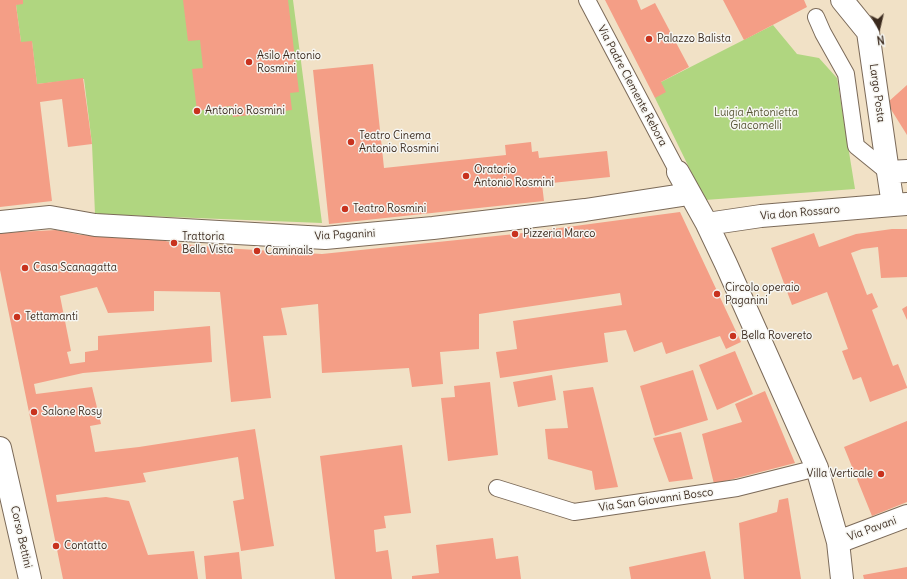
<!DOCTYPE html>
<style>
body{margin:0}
#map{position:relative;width:907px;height:579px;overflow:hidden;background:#f1e1c6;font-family:Delius,sans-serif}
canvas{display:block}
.north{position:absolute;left:859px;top:8px;width:40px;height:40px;-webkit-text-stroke:3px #f6f6f2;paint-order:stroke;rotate:172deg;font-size:11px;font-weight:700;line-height:16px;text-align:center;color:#3b2a1e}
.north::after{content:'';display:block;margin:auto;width:14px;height:18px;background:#3b2a1e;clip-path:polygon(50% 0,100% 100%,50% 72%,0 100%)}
</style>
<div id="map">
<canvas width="907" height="579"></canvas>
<div class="north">N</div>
</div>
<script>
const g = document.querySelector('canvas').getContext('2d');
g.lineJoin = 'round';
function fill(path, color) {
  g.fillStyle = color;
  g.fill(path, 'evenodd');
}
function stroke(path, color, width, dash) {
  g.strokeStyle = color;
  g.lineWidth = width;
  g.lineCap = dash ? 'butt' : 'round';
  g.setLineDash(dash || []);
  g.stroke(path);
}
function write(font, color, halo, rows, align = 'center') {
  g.font = font + ' Delius,sans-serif';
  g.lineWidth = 3;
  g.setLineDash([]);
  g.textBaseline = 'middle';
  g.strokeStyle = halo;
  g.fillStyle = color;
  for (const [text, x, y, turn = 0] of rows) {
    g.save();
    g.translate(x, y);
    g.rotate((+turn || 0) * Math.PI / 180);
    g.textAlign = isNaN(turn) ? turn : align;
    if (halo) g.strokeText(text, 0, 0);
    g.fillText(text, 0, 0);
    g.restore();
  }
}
const green = new Path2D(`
 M23 0H293L322 223 95 214 92 144 84 79 37 84 32 42H21L16 5Z
 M773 25 797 54 819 58 837 78 855 189 705 200 655 98 661 82Z`);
const building = new Path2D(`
 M0 0H23V4L16 5 21 42 32 41 37 84 83 78 92 144 68 147 62 99 40 102 52 201 0 207Z
 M183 0H288L299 92 290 93 292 110 233 117 231 106 197 111 192 69 203 68 200 40 188 41Z
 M605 0H637L641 10 655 3 689 67 661 82 666 92 655 98Z
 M723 0H804L807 7 744 40Z
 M373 64 384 168 506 155 505 145 531 142 532 152 538 151 539 158 607 151 610 177 542 184 544 201 329 224 313 70Z
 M907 85V135L887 103Z
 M680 212 741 342 726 349 720 336 666 354 662 342 634 352 626 330 604 333 608 362 500 378 496 352 517 349 513 321 622 305 620 293 479 314V349L440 352 443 384 412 387 409 368 322 373 318 304 281 308 287 335 263 336 271 398 231 402 220 292 154 291V311L108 313 97 287 60 296 71 351 67 352 70 364 85 362V352L98 350V336L210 326 212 362 83 373 34 384 36 394 92 387 101 424 90 426 95 452 139 447 255 429 274 546 241 551 233 501 244 499 238 457 143 473 146 482 56 495 57 502 106 497 129 501 148 555 194 551 198 579H63L0 270V233L56 230 81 235 152 238 174 243 223 248 322 254 515 234Z
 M892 229H907V277L881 278 878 247 862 249 851 253 867 295 872 293 878 307 872 310 893 366 898 364 907 387V388L870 402 861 377 853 380 842 351 848 349 827 292 792 305 771 248 814 233 819 247 856 234Z
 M907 306V320L902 309Z
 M735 351 753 394 717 410 699 365Z
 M693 370 708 420 655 436 640 386Z
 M552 375 556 400 518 407 513 382Z
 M490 382 498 455 448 461 441 398 455 397 454 386Z
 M593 387 618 487 595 490 592 471 548 459 545 429 568 428 563 391Z
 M765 391 795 463 714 484 702 434 742 422 735 404Z
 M907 421V502L872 516 844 447Z
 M681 432 693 479 669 482 653 438Z
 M402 445 411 513 384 516 386 528 374 530 376 552 388 550 392 579H335L320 456Z
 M788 498 801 579H744L739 523 777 512 779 500Z
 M493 538 496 559 518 556 521 579H412V576L439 573 436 545Z
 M705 551 711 579H631L629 567Z
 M239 552 242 579H206L204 556Z
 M907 567V579H864L863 575Z`);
const lane = new Path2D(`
 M587 0 678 172
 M816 17 823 33 846 74 856 146 888 172
 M497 488 574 512 737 488 817 468`);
const street = new Path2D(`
 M842 0 868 32 888 172
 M907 171 888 172 893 205 907 204
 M678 172 707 224 726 264 817 468 838 542 842 579
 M0 222 50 217 95 225 325 238 433 228 585 210 689 194
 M707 224 761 216 893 205
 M0 448 30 579
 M838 542 907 516`);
const markers = [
 [649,39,4,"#c8321e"],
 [249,62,4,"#c8321e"],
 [197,111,4,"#c8321e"],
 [351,142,4,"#c8321e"],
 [466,176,4,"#c8321e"],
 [345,209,4,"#c8321e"],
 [515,234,4,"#c8321e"],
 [174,243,4,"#c8321e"],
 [257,251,4,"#c8321e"],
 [25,268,4,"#c8321e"],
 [717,294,4,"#c8321e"],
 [17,317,4,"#c8321e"],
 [733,336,4,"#c8321e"],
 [34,412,4,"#c8321e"],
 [881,474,4,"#c8321e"],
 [56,546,4,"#c8321e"]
];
const poiNames = [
 ["Palazzo Balista",657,39],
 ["Asilo Antonio",257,56],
 ["Rosmini",257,69],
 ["Antonio Rosmini",205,111],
 ["Teatro Cinema",359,136],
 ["Antonio Rosmini",359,149],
 ["Oratorio",474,170],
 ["Antonio Rosmini",474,183],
 ["Teatro Rosmini",353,209],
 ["Pizzeria Marco",523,234],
 ["Trattoria",182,237],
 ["Bella Vista",182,250],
 ["Caminails",265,251],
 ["Casa Scanagatta",33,268],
 ["Circolo operaio",725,288],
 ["Paganini",725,301],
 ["Tettamanti",25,317],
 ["Bella Rovereto",741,336],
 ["Salone Rosy",42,412],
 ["Villa Verticale",873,474,"right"],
 ["Contatto",64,546]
];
const streetNames = [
 ["Via Padre Clemente Rebora",632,86,62],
 ["Largo Posta",877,93,82],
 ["Via don Rossaro",800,213,-5],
 ["Via Paganini",345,235,-3],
 ["Via San Giovanni Bosco",656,500,-8],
 ["Via Pavani",872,529,-20],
 ["Corso Bettini",21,537,77]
];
const parkNames = [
 ["Luigia Antonietta",756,113],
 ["Giacomelli",756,126]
];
fill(green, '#b0d680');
fill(building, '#f49e86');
stroke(lane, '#7b6a59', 18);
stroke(street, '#7b6a59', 24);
stroke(lane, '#fff', 16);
stroke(street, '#fff', 22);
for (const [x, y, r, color] of markers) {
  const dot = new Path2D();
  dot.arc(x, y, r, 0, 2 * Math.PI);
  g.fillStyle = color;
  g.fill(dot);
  stroke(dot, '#f6f6f2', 1.5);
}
write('11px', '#3b2a1e', '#f6f6f2', poiNames, 'left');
write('11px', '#3b2a1e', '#f6f6f2', streetNames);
write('11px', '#585536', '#f6f6f2', parkNames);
</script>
